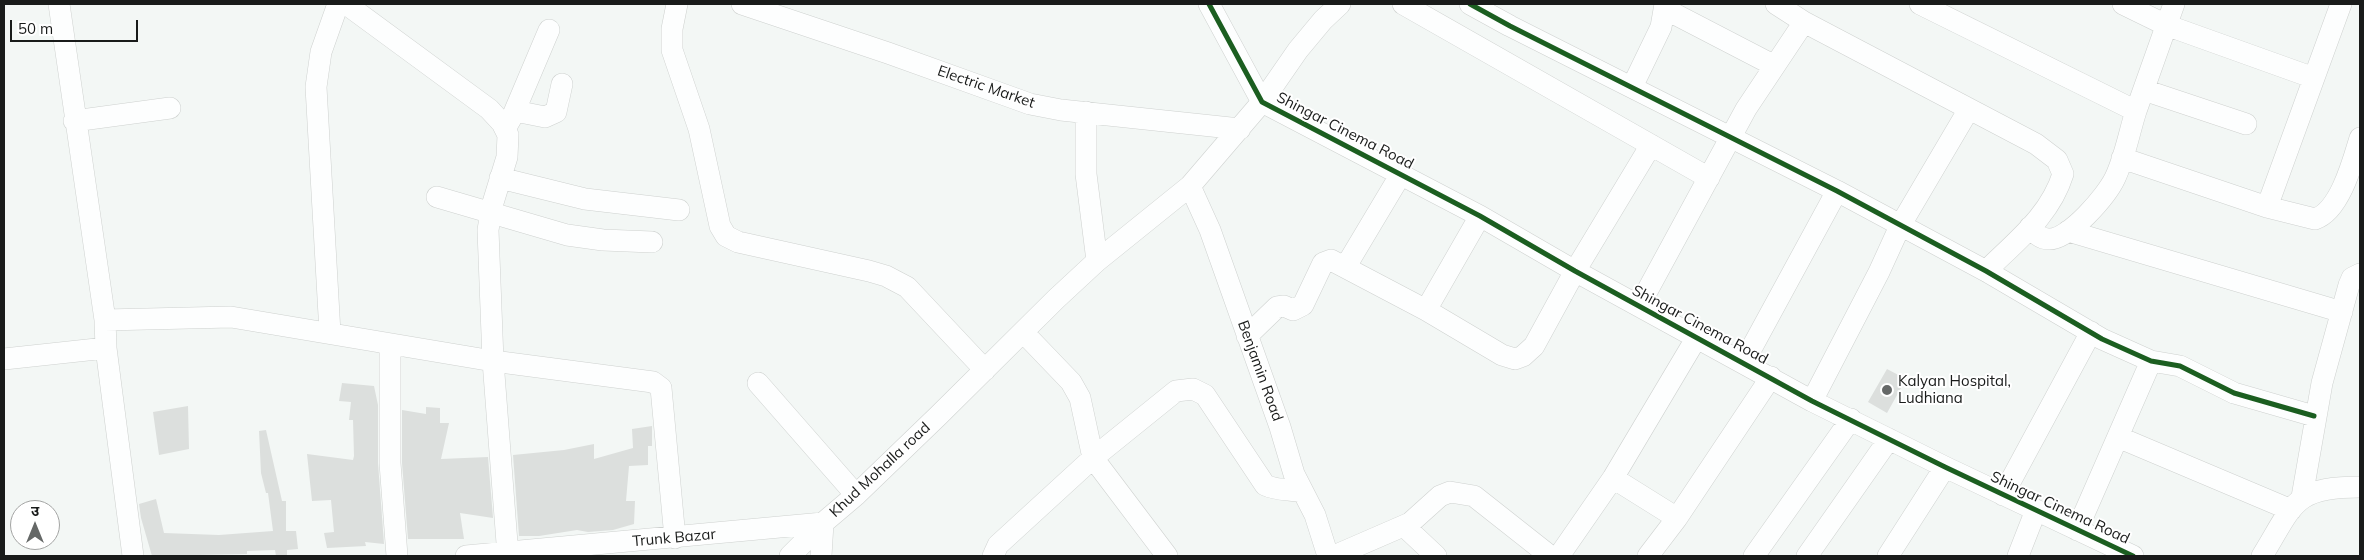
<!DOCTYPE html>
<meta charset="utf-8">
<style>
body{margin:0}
#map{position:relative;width:2364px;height:560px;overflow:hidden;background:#f3f7f5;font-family:Mulish,"Noto Sans Devanagari",sans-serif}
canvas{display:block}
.frame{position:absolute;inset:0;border:5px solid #191b1a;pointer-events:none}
.north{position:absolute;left:10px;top:500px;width:50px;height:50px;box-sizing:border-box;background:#fff;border:1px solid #a3a4a3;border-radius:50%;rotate:0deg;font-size:14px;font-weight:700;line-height:20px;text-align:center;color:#191b1a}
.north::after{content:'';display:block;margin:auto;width:18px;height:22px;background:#656867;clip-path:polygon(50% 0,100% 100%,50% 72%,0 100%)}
.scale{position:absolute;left:10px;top:20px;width:128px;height:22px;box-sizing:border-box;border:2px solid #191b1a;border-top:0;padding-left:6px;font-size:15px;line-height:18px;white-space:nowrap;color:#191b1a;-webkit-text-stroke:4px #fff;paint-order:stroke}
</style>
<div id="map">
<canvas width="2364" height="560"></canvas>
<div class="frame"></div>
<div class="north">उ</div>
<div class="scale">50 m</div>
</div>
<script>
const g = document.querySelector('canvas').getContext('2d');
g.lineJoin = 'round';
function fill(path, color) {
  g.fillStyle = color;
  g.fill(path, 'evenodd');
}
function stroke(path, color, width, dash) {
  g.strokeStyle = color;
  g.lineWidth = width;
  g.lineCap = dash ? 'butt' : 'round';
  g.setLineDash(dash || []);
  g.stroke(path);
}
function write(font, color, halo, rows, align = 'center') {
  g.font = font + ' Mulish,sans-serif';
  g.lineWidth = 4;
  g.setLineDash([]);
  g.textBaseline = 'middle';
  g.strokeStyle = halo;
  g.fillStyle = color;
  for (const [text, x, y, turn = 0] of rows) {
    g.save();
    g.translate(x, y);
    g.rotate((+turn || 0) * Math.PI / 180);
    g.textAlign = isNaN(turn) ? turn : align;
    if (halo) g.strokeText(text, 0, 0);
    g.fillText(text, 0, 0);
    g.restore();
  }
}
const building = new Path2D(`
 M1887 369 1906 379 1887 413 1868 402Z
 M342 383 374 386 378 405V463L384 544 365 542 366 546 327 548 324 533 334 532 331 500 312 501 307 454 353 460 354 456 353 420H349L351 402 339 401Z
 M188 406 189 449 159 455 153 412Z
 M426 407 440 408V423H449L441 459 488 457 493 518 460 513 464 539H408L402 463V410L426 414Z
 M652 426V446H648V465L629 466 626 501H635L634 524 613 530 588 532 577 530 539 536H519L513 455 564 450 594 444V459L633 448 632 429Z
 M266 430 282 501H286V531H296L298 549 287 550V556H276L275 550 247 551V554L152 556 141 518 139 504 156 499 164 533 219 535 273 531 268 493H266L261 473 259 431Z`);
const minor = new Path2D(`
 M59 4 105 320 106 348 133 556
 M346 4 489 109 502 123 508 135 507 157 492 206 488 230 493 361 508 556
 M677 4 672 29V50L699 129 720 226 726 236 738 242 869 271 886 276 907 287 985 370
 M742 4 888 53 1030 104 1061 110 1240 129
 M1209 4 1262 102 1480 216 1575 271 1812 401 1945 467 2133 556
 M1403 4 1709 178
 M1470 4 1510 26 1837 191 1986 271 2102 339 2151 361 2180 366 2234 393 2314 416
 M1776 4 1804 22 2036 144 2057 160 2063 174C2050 216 2016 241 1986 271
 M1920 4 2136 111 2174 4
 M2123 4 2166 25 2314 78
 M1665 9 1773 65
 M1632 87 1661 27 1665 4
 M2144 90 2246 124
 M515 111 545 117 556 112 562 84
 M1086 112V174L1097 261
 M74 121 170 108
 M505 129 513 115 549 30
 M2122 158 2267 207 2315 219C2340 211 2353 161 2360 138
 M500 178 585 199 679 210
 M1190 186 1210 230 1280 427 1294 474 1315 515 1328 556
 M437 197 567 235 603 240 652 242
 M2267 207 2341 4
 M2030 227C2035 233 2040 239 2049 239 2069 240 2107 195 2115 178 2125 157 2129 133 2136 111
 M2068 231 2342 312
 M1346 266 1401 174
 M1639 306 1746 109 1804 22
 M1426 310 1502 355 1515 359 1523 356 1534 346 1575 271 1651 145
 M105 320 231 317 493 361 653 382 661 388 675 538
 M1023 332 1071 382 1080 398 1093 458 1167 556
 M330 333 316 87 321 52 338 4
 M1247 336 1277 307 1284 306 1293 310 1303 305 1323 263 1331 260 1426 310 1480 216
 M390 346V463L397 556
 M4 359 106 348
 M1744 362 1837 191
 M758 383 856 495
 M1812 401 1879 272 1900 226 1969 109
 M2118 437 2291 510
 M1613 478 1677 518
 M2003 495 2091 332
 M2302 497 2322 383 2349 285 2352 278 2360 274
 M1404 526 1436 556
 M2077 530 2151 361
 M466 556 823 523
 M790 556 823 523 856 495 939 415 1056 299 1097 261 1190 186 1262 102 1298 50 1323 20 1340 4
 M821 556 823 523
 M993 556 998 545 1093 458 1176 391 1193 389 1205 395 1265 485C1277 491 1290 489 1303 492
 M1334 556 1410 523 1440 496 1450 492 1474 496 1550 556
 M1559 556 1613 478 1697 337
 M1648 556 1677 518 1771 377
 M1754 556 1851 419
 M1807 556 1889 439
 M1888 556 1945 467
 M2018 556 2036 510
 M2262 556C2294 504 2293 487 2360 487`);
const cycleway = new Path2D(`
 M1209 4 1262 102 1480 216 1575 271 1812 401 1945 467 2133 556
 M1470 4 1510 26 1837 191 1986 271 2102 339 2151 361 2180 366 2234 393 2314 416`);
const markers = [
 [1887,390,6,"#656867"]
];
const streetNames = [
 ["Electric Market",986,87,19],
 ["Shingar Cinema Road",1345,131,27],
 ["Shingar Cinema Road",1700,325,28],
 ["Benjamin Road",1260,371,70],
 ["Khud Mohalla road",880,470,-43],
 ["Shingar Cinema Road",2060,508,25],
 ["Trunk Bazar",674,538,-5]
];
const poiNames = [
 ["Kalyan Hospital,",1898,381],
 ["Ludhiana",1898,398]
];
fill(building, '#dcdfdd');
stroke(minor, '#ced1cf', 22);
stroke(minor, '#fdfefe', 21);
stroke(cycleway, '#1b5e20', 5);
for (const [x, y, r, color] of markers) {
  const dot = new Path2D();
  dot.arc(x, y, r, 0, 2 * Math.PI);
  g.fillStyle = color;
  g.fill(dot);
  stroke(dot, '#fff', 2);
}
write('15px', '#191b1a', '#fff', streetNames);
write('15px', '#191b1a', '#fff', poiNames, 'left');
</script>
